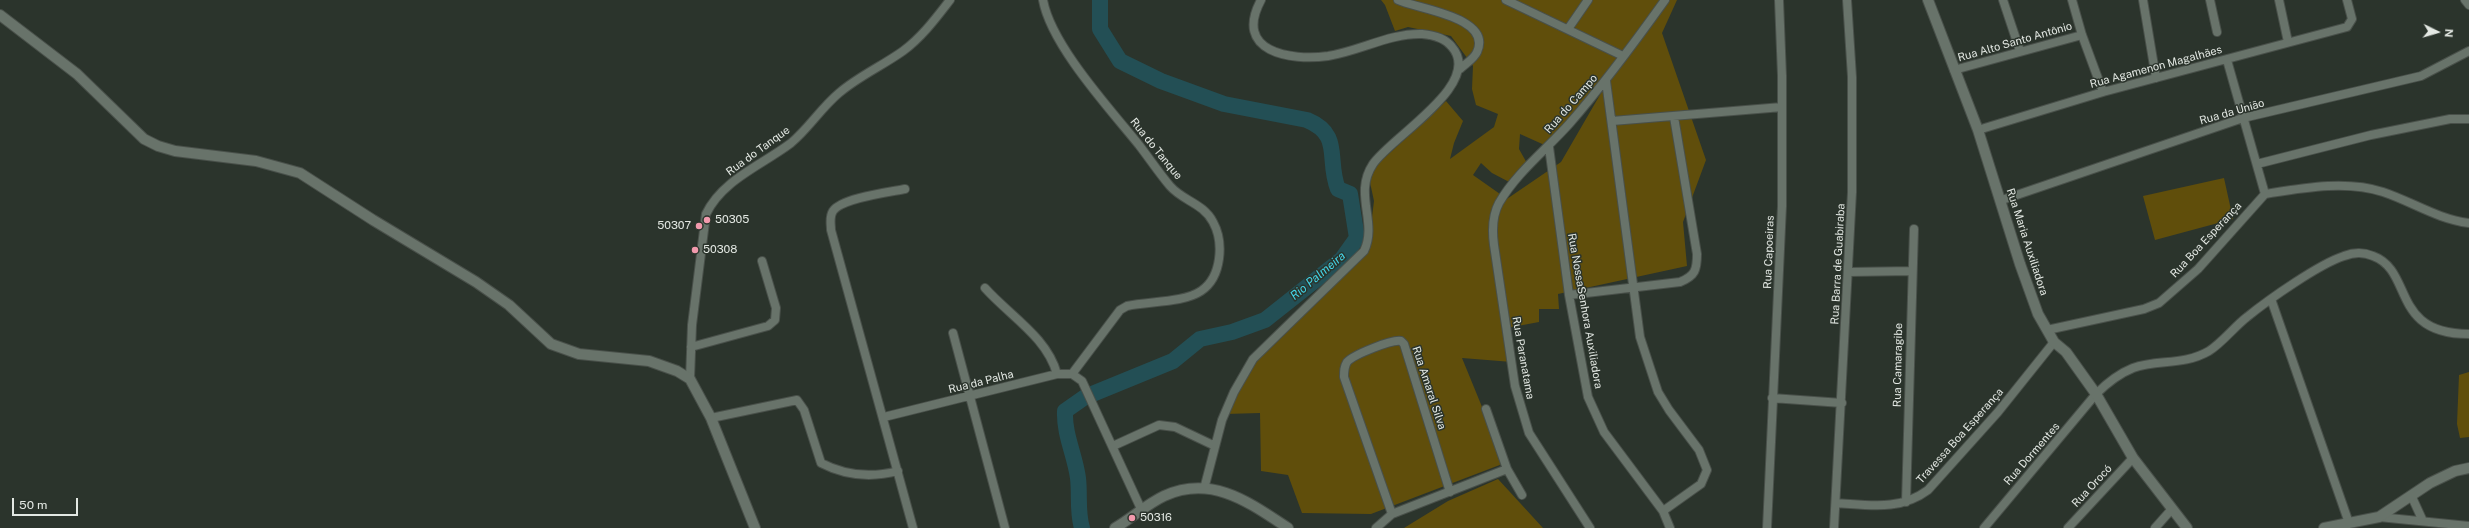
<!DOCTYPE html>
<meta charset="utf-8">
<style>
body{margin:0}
#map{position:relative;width:2469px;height:528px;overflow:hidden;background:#2b342c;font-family:"Public Sans",sans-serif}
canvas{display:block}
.north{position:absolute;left:2417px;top:12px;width:40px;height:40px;-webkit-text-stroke:3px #2b342c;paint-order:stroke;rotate:95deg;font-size:11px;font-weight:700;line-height:16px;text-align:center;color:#e3e8e3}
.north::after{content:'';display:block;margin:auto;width:14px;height:18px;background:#e3e8e3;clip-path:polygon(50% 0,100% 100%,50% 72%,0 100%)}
.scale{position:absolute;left:12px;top:498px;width:66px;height:18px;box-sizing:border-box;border:2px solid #e3e8e3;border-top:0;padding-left:5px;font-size:12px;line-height:14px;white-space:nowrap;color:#e3e8e3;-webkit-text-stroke:3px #2b342c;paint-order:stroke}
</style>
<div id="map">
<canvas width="2469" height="528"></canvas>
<div class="north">N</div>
<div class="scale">50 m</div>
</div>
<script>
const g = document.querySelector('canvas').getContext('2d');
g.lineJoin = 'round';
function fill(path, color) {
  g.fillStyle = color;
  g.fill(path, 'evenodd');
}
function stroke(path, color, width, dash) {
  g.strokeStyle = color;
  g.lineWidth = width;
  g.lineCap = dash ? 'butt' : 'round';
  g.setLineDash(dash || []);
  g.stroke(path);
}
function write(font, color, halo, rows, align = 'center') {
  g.font = font + ' "Public Sans",sans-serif';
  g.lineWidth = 3;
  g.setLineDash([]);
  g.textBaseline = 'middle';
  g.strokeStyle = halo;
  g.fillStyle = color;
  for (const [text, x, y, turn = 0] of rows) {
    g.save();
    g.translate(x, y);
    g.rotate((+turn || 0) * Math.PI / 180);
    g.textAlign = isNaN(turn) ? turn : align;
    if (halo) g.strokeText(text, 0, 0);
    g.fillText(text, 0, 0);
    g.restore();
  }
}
const green = new Path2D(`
 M1381 0H1677L1662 33 1706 160 1683 222 1687 266 1558 294 1559 309H1539V322L1507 328 1512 362 1462 358 1505 463 1371 514 1302 513 1288 475 1261 471 1260 413 1225 414 1251 363 1369 241 1374 201 1368 173 1446 101 1463 121 1454 143 1450 159 1494 127 1498 114 1476 105 1472 89 1473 66 1451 36 1408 27 1395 31 1385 5ZM1619 62 1561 162 1498 205 1495 214 1500 194 1473 175 1481 163 1492 173 1513 184 1528 165 1519 149 1520 134 1549 147Z
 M2224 178 2233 219 2155 240 2143 196Z
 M2469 372V437L2460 438 2457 424 2459 375Z
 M1498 479 1543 528H1404L1448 501Z`);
const river = new Path2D(`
 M1082 528C1077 512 1080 495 1078 478 1075 455 1064 435 1065 411L1085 397 1173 361 1200 339 1232 332 1265 320 1342 259 1357 238 1350 194 1338 189C1326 159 1343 135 1307 120L1224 104 1161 81 1120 61 1100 29V0`);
const minor = new Path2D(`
 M1043 0C1051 45 1110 109 1139 145 1149 158 1159 173 1170 186 1183 201 1203 203 1213 222 1224 242 1222 277 1201 291 1183 303 1149 301 1127 306L1120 310 1072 374
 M1398 0C1417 9 1493 17 1477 52 1474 59 1465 64 1460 69
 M1506 0 1623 56
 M2003 0 2020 51
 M2072 0 2082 35 2103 92
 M2143 0 2156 78
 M2210 0 2217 32
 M2279 0 2288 42
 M2465 0 2469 5
 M1568 29 1588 0
 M2227 60 2265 194
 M1954 70 2082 35
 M1606 81 1640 337 1658 392 1669 410 1699 450 1707 470 1701 484 1663 511
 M1612 121 1782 107
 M1978 130 2103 92 2347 27 2352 19 2347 0
 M1549 147 1569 295 1588 397 1604 432 1663 511 1670 528
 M2257 164 2371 135 2450 119H2469
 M905 189C890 192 841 198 833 211 829 217 831 224 831 230L913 528
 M2265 194C2303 188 2346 180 2383 192 2413 202 2437 219 2469 223
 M2002 200 2243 118 2421 76 2469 51
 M1849 272 1912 271
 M985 288C1010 316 1047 337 1057 374
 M1569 295 1680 282C1695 276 1697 270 1697 254L1674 117
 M2271 299 2349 523
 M2047 330 2144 309 2159 303 2198 269 2265 194
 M953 333 1005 528
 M691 347 768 326 775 320 776 308 762 261
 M690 379 692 325 706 214C722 180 762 165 791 143 809 128 821 108 839 93 859 76 882 66 903 51 922 37 936 18 950 0
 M1772 398 1842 403
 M1486 409 1507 469 1522 495
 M884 417 1057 374H1072L1082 381 1142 511
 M711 418 797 400 804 410 821 463C846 476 871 478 898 471
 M1113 446 1159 425 1175 427 1215 446
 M1204 489 1222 420 1234 392 1253 359 1364 251C1378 222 1353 194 1373 164 1391 137 1484 84 1452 47 1445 38 1434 35 1422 34 1390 33 1360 51 1328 56 1290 61 1233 52 1261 0
 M2411 495 2422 519
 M1906 502 1914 229
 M1836 503C1870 505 1900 511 1928 490L1998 412 2054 342
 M1392 514 1344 377C1344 371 1344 367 1347 362 1353 355 1392 339 1401 341L1404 344 1450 492
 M2379 517 2469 526
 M1376 528 1392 514 1507 469
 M1590 528 1529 433 1515 386 1494 245C1492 230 1492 216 1499 203 1517 172 1546 150 1570 123 1604 84 1635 42 1665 0
 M1767 528 1782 206V76L1779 0
 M1834 528 1852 192V77L1847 0
 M1984 528 2096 394C2107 383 2118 374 2133 368 2158 359 2183 366 2209 351 2223 342 2234 327 2247 317 2268 300 2319 264 2344 256 2354 252 2364 252 2373 256 2414 271 2390 334 2469 334
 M2068 528 2133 458
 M2155 528 2171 510`);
const tertiary = new Path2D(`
 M1928 0 1978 130 2020 264 2038 314 2054 342 2066 352 2096 394 2133 458 2187 528
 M0 15 77 74 144 139 158 146 175 151 256 161 300 173 373 220 476 282 509 305 551 344 579 354 649 361 677 371 690 379 711 418 755 528
 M1115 528C1132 518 1147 504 1164 496 1212 474 1250 503 1288 528
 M2324 528 2379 517 2430 483 2455 471 2469 468`);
const markers = [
 [707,220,4,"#f29aad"],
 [699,226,4,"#f29aad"],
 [695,250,4,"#f29aad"],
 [1132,518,4,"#f29aad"]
];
const streetNames = [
 ["Rua Alto Santo Antônio",2015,42,-16],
 ["Rua Agamenon Magalhães",2156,67,-15],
 ["Rua do Campo",1571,104,-49],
 ["Rua da União",2232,112,-16],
 ["Rua do Tanque",1156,149,51],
 ["Rua do Tanque",758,151,-36],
 ["Rua Boa Esperança",2206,240,-47],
 ["Rua Maria Auxiliadora",2027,242,72],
 ["Rua Capoeiras",1769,252,-88],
 ["Rua Barra de Guabiraba",1838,264,-87],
 ["Rua NossaSenhora Auxiliadora",1585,311,80],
 ["Rua Paranatama",1523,358,80],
 ["Rua Camaragibe",1898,365,-89],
 ["Rua da Palha",981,382,-14],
 ["Rua Amaral Silva",1429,388,72],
 ["Travessa Boa Esperança",1960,436,-48],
 ["Rua Dormentes",2032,454,-49],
 ["Rua Orocó",2092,486,-47]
];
const poiNames = [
 ["50305",715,220],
 ["50307",691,226,"right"],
 ["50308",703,250],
 ["50316",1140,518]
];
const waterNames = [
 ["Rio Palmeira",1318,276,-40]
];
fill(green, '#604e0b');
stroke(river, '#234f55', 16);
stroke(minor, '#49504a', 10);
stroke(tertiary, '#49504a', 12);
stroke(minor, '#68736a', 8);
stroke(tertiary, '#68736a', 10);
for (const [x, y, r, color] of markers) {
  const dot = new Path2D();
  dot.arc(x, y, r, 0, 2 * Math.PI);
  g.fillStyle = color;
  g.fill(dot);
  stroke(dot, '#2b342c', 1.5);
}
write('11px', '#e3e8e3', '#2b342c', streetNames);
write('11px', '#e3e8e3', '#2b342c', poiNames, 'left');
write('italic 12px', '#43d5e8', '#2b342c', waterNames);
</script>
